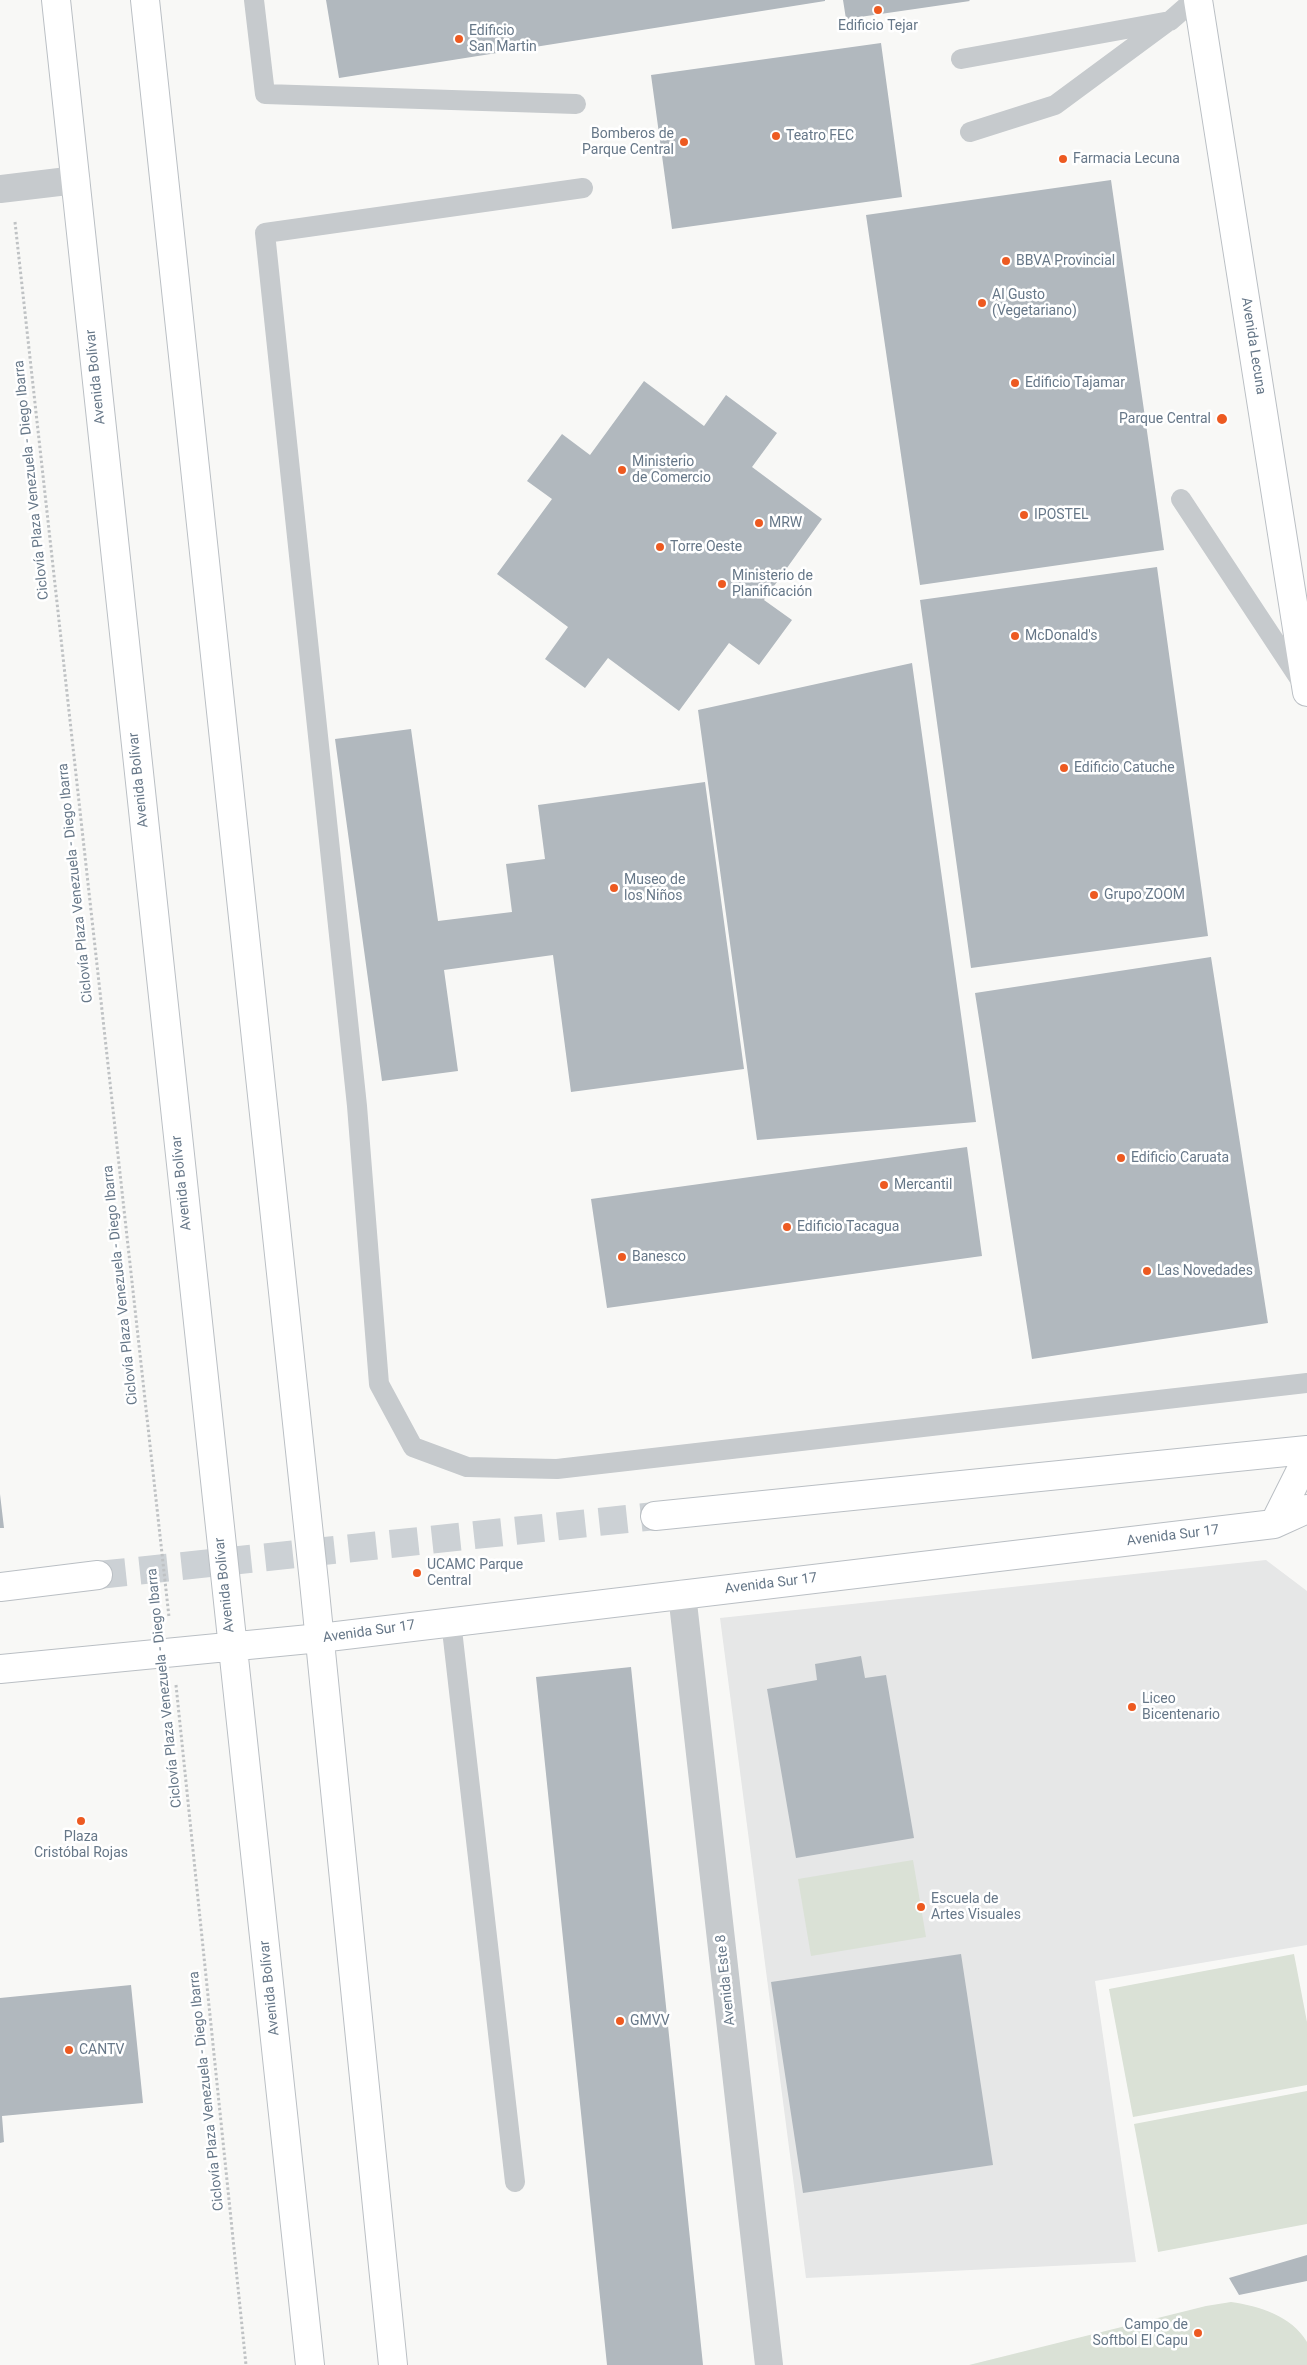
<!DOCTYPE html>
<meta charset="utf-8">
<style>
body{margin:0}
canvas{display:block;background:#f8f8f6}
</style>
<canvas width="1307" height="2365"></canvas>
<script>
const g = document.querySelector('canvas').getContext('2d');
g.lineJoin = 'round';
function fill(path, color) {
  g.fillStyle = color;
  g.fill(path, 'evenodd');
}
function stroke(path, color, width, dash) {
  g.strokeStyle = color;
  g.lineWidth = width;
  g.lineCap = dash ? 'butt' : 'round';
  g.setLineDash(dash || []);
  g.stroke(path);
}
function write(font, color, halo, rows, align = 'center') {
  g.font = font + ' Roboto,sans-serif';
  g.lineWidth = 5;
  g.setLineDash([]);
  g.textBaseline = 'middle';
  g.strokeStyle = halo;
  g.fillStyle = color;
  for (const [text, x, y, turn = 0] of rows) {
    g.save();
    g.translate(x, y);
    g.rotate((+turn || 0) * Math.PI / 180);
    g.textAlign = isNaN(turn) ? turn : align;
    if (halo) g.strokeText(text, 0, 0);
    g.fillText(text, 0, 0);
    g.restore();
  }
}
const built = new Path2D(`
 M1266 1560 1307 1591V1945L1095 1981 1136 2262 806 2278 720 1618Z`);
const green = new Path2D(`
 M913 1860 926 1937 811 1956 798 1879Z
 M1294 1954 1307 2022V2085L1133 2117 1109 1989Z
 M1307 2091V2224L1158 2252 1134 2124Z
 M1231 2302C1259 2306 1292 2316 1307 2342V2365H969L1206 2306Z`);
const building = new Path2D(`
 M326 0H825V1L339 78Z
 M843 0H969L970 1 846 19Z
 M881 43 902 197 672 229 651 75Z
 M1111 180 1164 550 920 585 866 215Z
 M644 381 704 426 726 395 777 433 752 467 822 519 764 600 792 620 759 665 729 643 679 711 608 658 585 688 545 659 568 627 497 574 552 499 527 481 562 434 590 455Z
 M1157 567 1208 936 971 968 920 600Z
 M912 663 976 1122 757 1140 698 710Z
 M411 729 438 921 512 912 506 864 545 859 538 805 705 782 744 1069 571 1092 553 955 444 970 458 1071 382 1081 335 739Z
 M1211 957 1268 1323 1032 1359 975 993Z
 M967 1147 982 1256 607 1308 591 1199Z
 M0 1494 4 1528H0Z
 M861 1656 865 1678 886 1675 914 1838 796 1858 767 1689 817 1680 815 1664Z
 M631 1667 703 2365H607L536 1677Z
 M961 1954 993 2165 803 2193 771 1982Z
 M131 1985 143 2103 2 2116 4 2142 0 2143V1998Z
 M1307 2255V2281L1239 2295 1229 2278Z`);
const secondaryTunnel = new Path2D(`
 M98 1575 655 1516`);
const path = new Path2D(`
 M15 222 169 1617
 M176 1685 246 2365`);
const lane = new Path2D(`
 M254 0 265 94 576 104
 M961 59 1170 21 1194 0
 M970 132 1055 105 1166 23
 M583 188 265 233 357 1106 379 1384 413 1447 467 1467 557 1469 1307 1383
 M1181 499 1303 684
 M451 1621 515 2182`);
const street = new Path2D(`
 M0 189 76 180
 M682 1594 769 2365`);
const secondary = new Path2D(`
 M56 0 310 2365
 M145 0 314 1582 393 2365
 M1198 0 1307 692
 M655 1516 1307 1450
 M1274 1524 1307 1458
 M0 1587 98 1575
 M0 1669 320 1638 1274 1524 1307 1509`);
const markers = [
 [878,10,5,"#ed5a21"],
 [459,39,5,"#ed5a21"],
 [776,136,5,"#ed5a21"],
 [684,142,5,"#ed5a21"],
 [1063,159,5,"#ed5a21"],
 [1006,261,5,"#ed5a21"],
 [982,303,5,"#ed5a21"],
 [1015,383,5,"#ed5a21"],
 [1222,419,6,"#ed5a21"],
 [622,470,5,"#ed5a21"],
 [1024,515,5,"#ed5a21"],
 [759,523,5,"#ed5a21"],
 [660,547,5,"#ed5a21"],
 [722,584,5,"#ed5a21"],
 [1015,636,5,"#ed5a21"],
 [1064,768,5,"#ed5a21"],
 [614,888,5,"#ed5a21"],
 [1094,895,5,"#ed5a21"],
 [1121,1158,5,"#ed5a21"],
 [884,1185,5,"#ed5a21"],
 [787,1227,5,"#ed5a21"],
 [622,1257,5,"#ed5a21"],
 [1147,1271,5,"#ed5a21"],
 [417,1573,5,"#ed5a21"],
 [1132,1707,5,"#ed5a21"],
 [81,1821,5,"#ed5a21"],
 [921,1907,5,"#ed5a21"],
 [620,2021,5,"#ed5a21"],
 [69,2050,5,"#ed5a21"],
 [1198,2333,5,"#ed5a21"]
];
const poiNames = [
 ["Edificio Tejar",878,26,"center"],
 ["Edificio",469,31],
 ["San Martin",469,47],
 ["Bomberos de",674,134,"right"],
 ["Parque Central",674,150,"right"],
 ["Teatro FEC",786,136],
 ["Farmacia Lecuna",1073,159],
 ["BBVA Provincial",1016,261],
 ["Al Gusto",992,295],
 ["(Vegetariano)",992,311],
 ["Edificio Tajamar",1025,383],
 ["Parque Central",1211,419,"right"],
 ["Ministerio",632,462],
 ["de Comercio",632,478],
 ["IPOSTEL",1034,515],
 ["MRW",769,523],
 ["Torre Oeste",670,547],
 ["Ministerio de",732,576],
 ["Planificación",732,592],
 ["McDonald's",1025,636],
 ["Edificio Catuche",1074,768],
 ["Museo de",624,880],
 ["los Niños",624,896],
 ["Grupo ZOOM",1104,895],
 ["Edificio Caruata",1131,1158],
 ["Mercantil",894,1185],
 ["Edificio Tacagua",797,1227],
 ["Banesco",632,1257],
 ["Las Novedades",1157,1271],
 ["UCAMC Parque",427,1565],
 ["Central",427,1581],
 ["Liceo",1142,1699],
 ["Bicentenario",1142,1715],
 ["Plaza",81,1837,"center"],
 ["Cristóbal Rojas",81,1853,"center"],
 ["Escuela de",931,1899],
 ["Artes Visuales",931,1915],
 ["GMVV",630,2021],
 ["CANTV",79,2050],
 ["Campo de",1188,2325,"right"],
 ["Softbol El Capu",1188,2341,"right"]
];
const streetNames = [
 ["Avenida Lecuna",1253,346,81],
 ["Avenida Bolívar",96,377,-96],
 ["Ciclovía Plaza Venezuela - Diego Ibarra",32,480,-96],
 ["Avenida Bolívar",139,780,-96],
 ["Ciclovía Plaza Venezuela - Diego Ibarra",76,883,-96],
 ["Avenida Bolívar",182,1183,-96],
 ["Ciclovía Plaza Venezuela - Diego Ibarra",121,1285,-96],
 ["Avenida Sur 17",1173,1536,-7],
 ["Avenida Sur 17",771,1584,-7],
 ["Avenida Bolívar",225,1585,-96],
 ["Avenida Sur 17",369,1632,-8],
 ["Ciclovía Plaza Venezuela - Diego Ibarra",165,1688,-96],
 ["Avenida Este 8",726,1980,-96],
 ["Avenida Bolívar",270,1988,-96],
 ["Ciclovía Plaza Venezuela - Diego Ibarra",207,2091,-96]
];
fill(built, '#e6e7e7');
fill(green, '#dae1d6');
fill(building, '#b1b8be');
stroke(secondaryTunnel, '#ccd1d5', 28, [28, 14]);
stroke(secondary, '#babfc4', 30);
stroke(path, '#bfc2c4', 3, [2.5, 2.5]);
stroke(lane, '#c6cacd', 20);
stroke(street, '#c6cacd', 28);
stroke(secondary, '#fff', 28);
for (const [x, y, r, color] of markers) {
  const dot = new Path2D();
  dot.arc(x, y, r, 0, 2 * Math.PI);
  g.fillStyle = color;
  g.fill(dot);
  stroke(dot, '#fff', 2);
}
write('14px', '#678', '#fff', poiNames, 'left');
write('14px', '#678', '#fff', streetNames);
</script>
